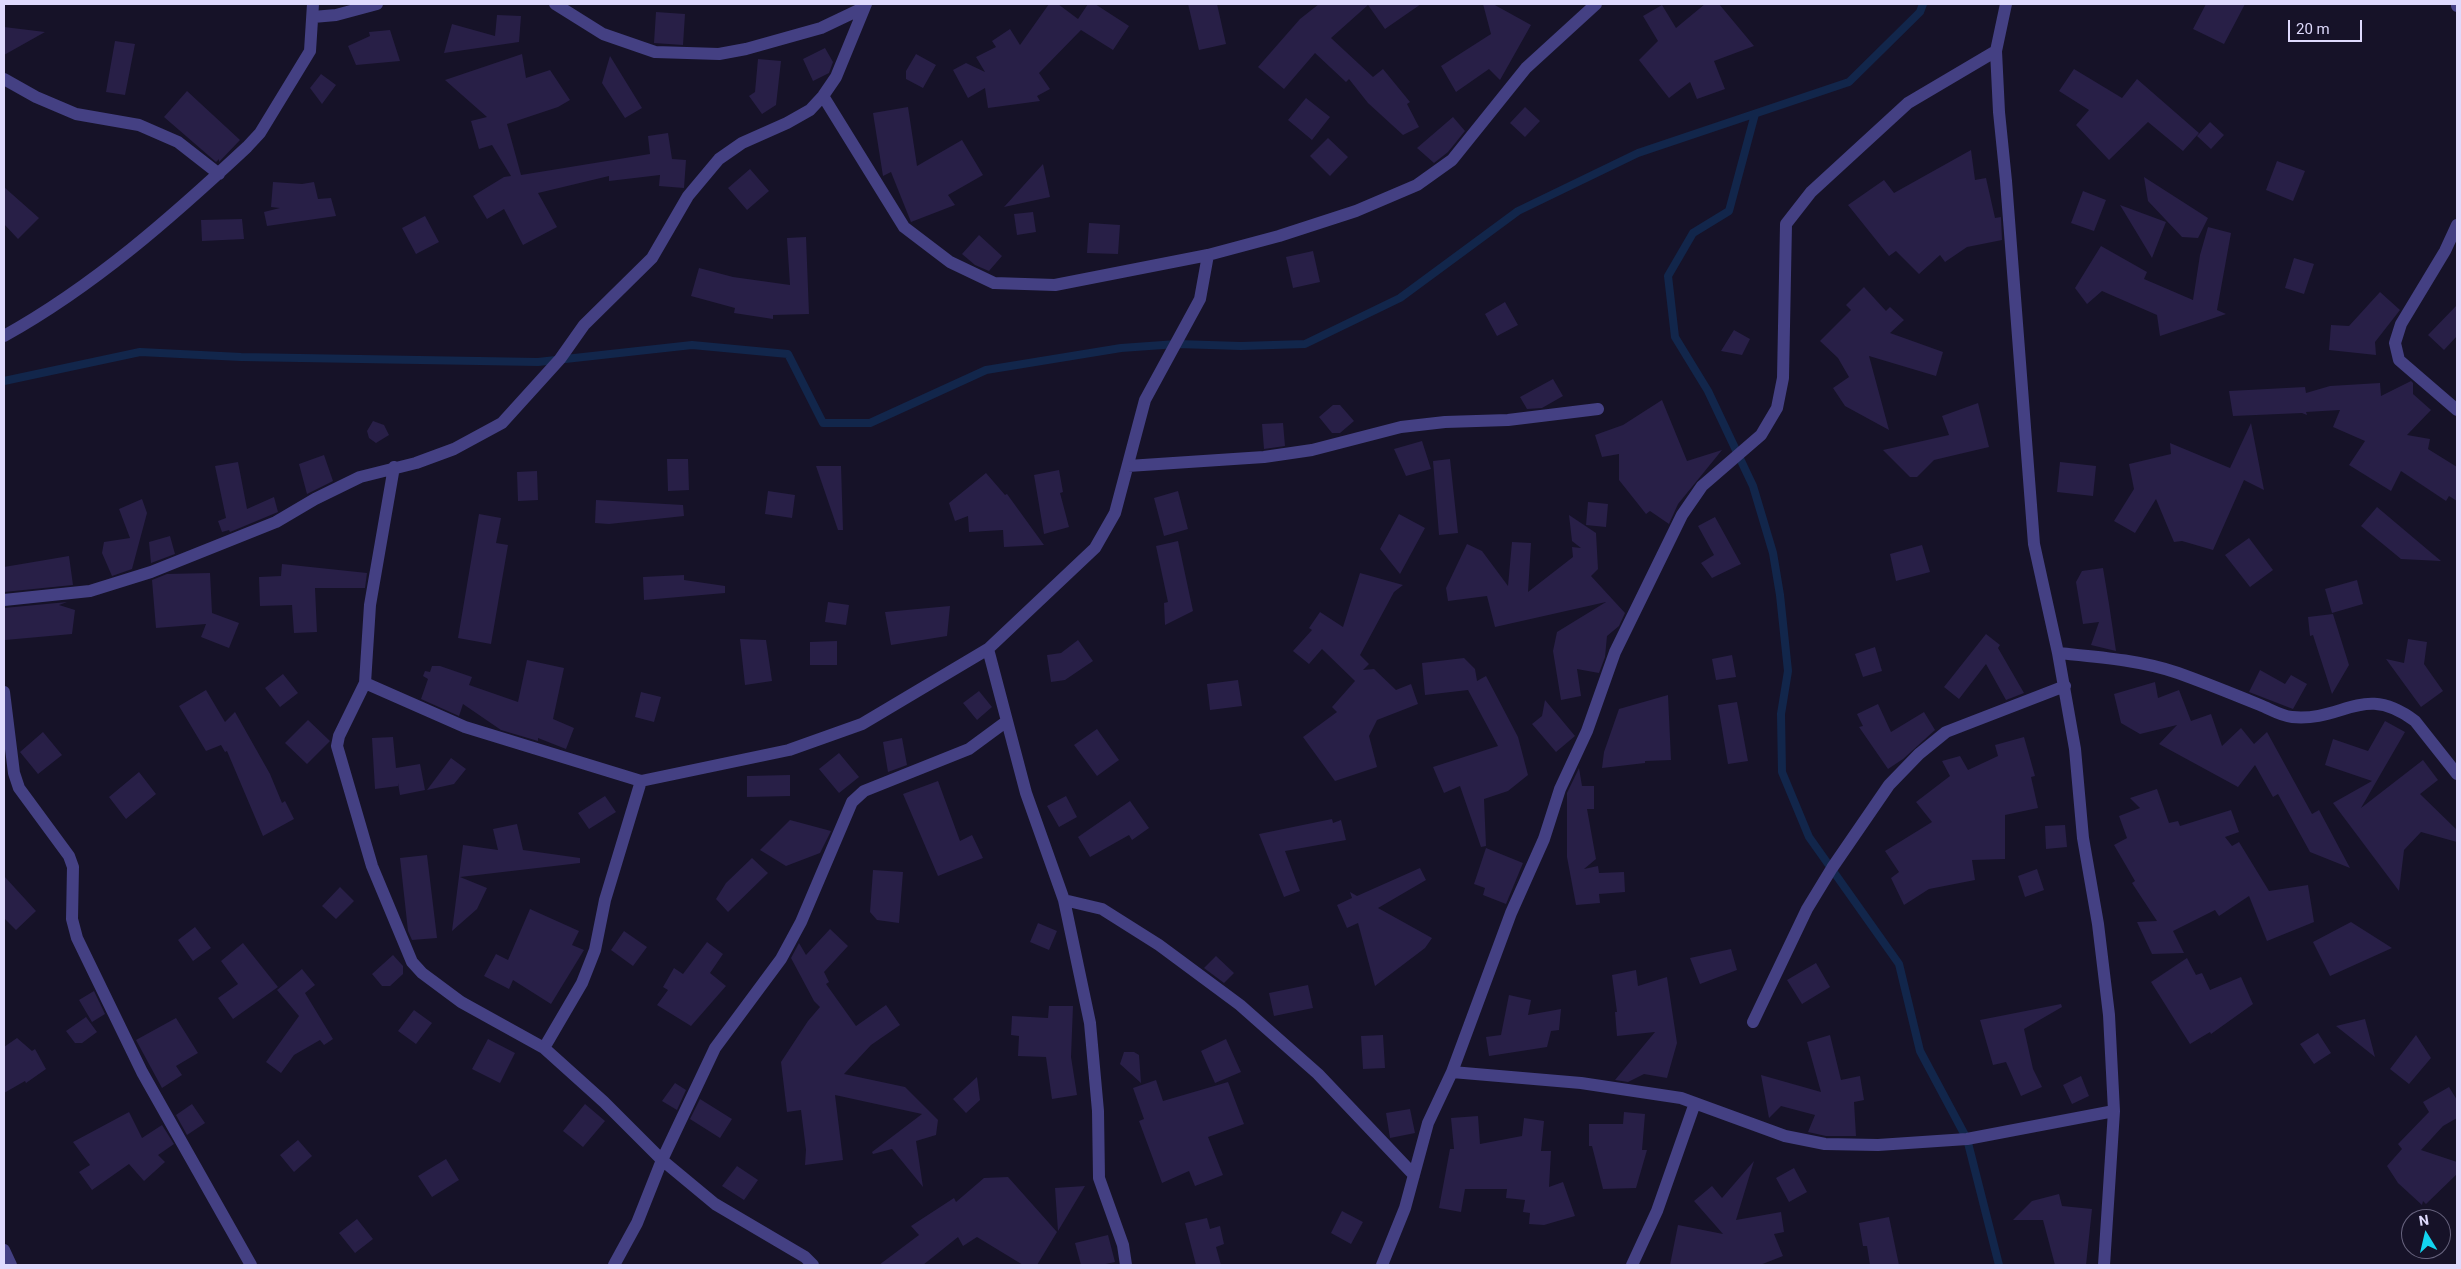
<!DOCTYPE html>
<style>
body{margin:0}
#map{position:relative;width:2461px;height:1269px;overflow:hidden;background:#161228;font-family:Roboto,sans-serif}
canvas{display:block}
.frame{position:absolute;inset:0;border:5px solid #dfdafd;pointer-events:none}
.north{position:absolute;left:2401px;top:1209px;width:50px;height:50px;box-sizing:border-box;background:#161228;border:1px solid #66627d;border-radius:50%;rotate:351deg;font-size:14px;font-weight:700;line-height:20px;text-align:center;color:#dfdafd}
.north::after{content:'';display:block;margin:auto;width:18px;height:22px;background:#13d5f1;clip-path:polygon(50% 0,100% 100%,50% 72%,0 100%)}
.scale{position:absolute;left:2288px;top:20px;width:74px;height:22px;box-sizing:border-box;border:2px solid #dfdafd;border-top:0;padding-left:6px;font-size:15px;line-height:18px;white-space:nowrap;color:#dfdafd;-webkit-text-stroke:4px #161228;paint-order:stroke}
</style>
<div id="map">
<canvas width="2461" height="1269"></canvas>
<div class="frame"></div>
<div class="north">N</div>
<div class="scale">20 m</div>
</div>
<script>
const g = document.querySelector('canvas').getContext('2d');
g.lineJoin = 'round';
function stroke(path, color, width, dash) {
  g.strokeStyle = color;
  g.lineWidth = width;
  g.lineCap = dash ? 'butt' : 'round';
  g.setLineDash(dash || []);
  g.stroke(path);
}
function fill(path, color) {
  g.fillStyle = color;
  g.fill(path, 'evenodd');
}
const stream = new Path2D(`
 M1755 114 1729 211 1693 233 1668 276 1675 337 1708 391 1753 486 1773 553 1780 595 1788 671 1781 714 1782 772 1809 837 1899 964 1920 1051 1967 1139 1999 1265
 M4 381 140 352 241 357 538 362 692 345 788 354 823 423H870L986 370 1121 348 1177 344 1241 346 1305 344 1400 298 1518 211 1638 153 1849 82 1920 12 1923 4`);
const building = new Path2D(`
 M1049 4H1058L1078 19 1088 4H1095L1129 26 1113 50 1081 30 1039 73 1050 89 1037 96 1040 101 988 108 985 88 968 98 953 70 966 63 985 72 976 57 996 47 992 41 1010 29 1020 45Z
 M1188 4H1217L1226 44 1199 50Z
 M1319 4H1421L1385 29 1368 5 1331 38 1373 77 1383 69 1410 102 1407 104 1419 127 1403 135 1368 103 1349 79 1346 82 1315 53 1284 89 1258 67 1300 19Z
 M1483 4H1493L1531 25 1500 80 1489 69 1456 92 1441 66 1491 34Z
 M1705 4H1719L1754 46 1714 61 1725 89 1697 99 1690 82 1669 98 1639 60 1658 41 1643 16 1662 5 1676 28Z
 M2206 4H2245L2224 44 2193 29Z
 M656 12 685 14 683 45 654 43Z
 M497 15 521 16 519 42 444 53 452 24 495 36Z
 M4 27 45 32 4 55Z
 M390 30 400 61 356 65 348 46 370 36 369 32Z
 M115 41 135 44 125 95 106 92Z
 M825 48 833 62 829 73 813 81 803 59Z
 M522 54 526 78 550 70 570 100 558 107 507 124 521 175 650 154 648 136 668 133 672 159 686 160 684 188 659 186 660 175 609 181V176L538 193 557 227 523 245 504 209 487 219 473 196 504 177 511 176 492 145 479 149 471 121 487 117 445 80Z
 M916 54 936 65 923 88 906 79V71Z
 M610 56 642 108 625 118 602 83Z
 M758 59 781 61 776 105 762 114 749 96 755 92Z
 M2074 69 2122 98 2137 79 2199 133 2183 151 2148 122 2109 160 2076 125 2089 110 2059 91Z
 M321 74 336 85 322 104 310 88Z
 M187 91 240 140 219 162V159L216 162 164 117Z
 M1306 98 1330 117 1312 140 1288 120Z
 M908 107 917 166 962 140 983 175 948 195 955 205 911 222 891 172 883 176 873 113Z
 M1525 107 1540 121 1525 137 1510 123Z
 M1453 117 1465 131 1448 152 1434 163 1417 148Z
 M2210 122 2224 135 2211 149 2197 136Z
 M1328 138 1348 157 1330 176 1310 156Z
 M1971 150 1975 180 1986 178 1995 218 2001 217 2002 240 1967 247 1945 262 1940 255 1919 274 1896 251 1889 256 1848 205 1884 180 1894 193Z
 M2277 161 2305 171 2293 201 2266 190Z
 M1043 164 1050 197 1004 207Z
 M750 169 769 191 747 210 728 188Z
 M2144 177 2208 218 2198 238 2182 237 2148 201Z
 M273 182 302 184 314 182 318 199 331 198 336 216 267 226 264 212 280 208 271 207Z
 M4 187 39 218 18 239 4 224Z
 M2083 191 2106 200 2094 231 2071 223Z
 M2120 205 2166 222 2152 258Z
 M1033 212 1036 232 1017 235 1014 214Z
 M425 216 439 242 416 254 402 228Z
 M242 219 244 239 202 241 201 220Z
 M1089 223 1120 225 1118 254 1087 253Z
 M2208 227 2231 233 2217 310 2226 314 2160 336 2157 315 2102 291 2087 304 2075 288 2101 246 2147 272 2144 279 2193 300 2200 255Z
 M979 235 1002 256 989 271 975 265 962 254Z
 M806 237 809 314 773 315V319L734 313 735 308 691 296 699 268 733 277 790 285 787 238Z
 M1313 251 1320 282 1293 288 1286 257Z
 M2294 258 2314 264 2304 294 2285 288Z
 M1864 287 1886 311 1890 307 1904 320 1890 333 1943 352 1936 376 1869 356 1889 430 1845 406 1833 388 1849 377 1838 358 1820 341 1851 310 1846 305Z
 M2380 292 2400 310 2375 342 2376 355 2329 350 2331 325 2349 326Z
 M1505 302 1518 325 1497 336 1485 314Z
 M2457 305V336L2444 350 2428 335Z
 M1734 330 1750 339 1742 355 1721 351Z
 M1553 379 1563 396 1542 408 1527 409 1520 397Z
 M2411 381 2413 383V394L2431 410 2407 435 2430 439 2428 449 2457 467V501L2449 496 2446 501 2401 471 2391 491 2349 465 2365 441 2333 427 2340 410 2306 412 2307 415 2302 413 2233 416 2229 391 2305 387 2306 393 2330 386 2380 383 2381 396Z
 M1662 400 1687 461 1722 450 1678 504 1669 524 1650 511 1646 514 1619 480V454L1602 457 1595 435 1623 425Z
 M1978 403 1989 447 1934 460 1917 477H1910L1883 450 1949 435 1942 416Z
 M1333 405H1340L1354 421 1340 433H1332L1319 417Z
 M373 421 384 425 389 435 376 443 369 438 367 431Z
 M1283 423 1285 446 1264 449 1262 424Z
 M2251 423 2264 490 2244 480 2213 550 2182 541 2174 542 2156 499 2135 533 2114 521 2134 489 2129 464 2171 454 2170 443 2230 468Z
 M1422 441 1431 469 1406 476 1394 449Z
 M324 455 333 481 307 494 299 464Z
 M667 459H688L689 490 668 491Z
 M1450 459 1458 533 1439 535 1433 461Z
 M238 462 247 509 274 497 278 512 230 532 229 530 222 532 218 521 226 518 215 466Z
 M2060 462 2096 466 2093 496 2057 492Z
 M816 466H841L843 530H838Z
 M1059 470 1063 492 1060 493 1069 527 1044 534 1034 475Z
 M537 471 538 500 518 501 517 472Z
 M986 473 1005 495 1007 494 1044 545 1004 547 1003 530 969 532 968 516 955 521 949 503Z
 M768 491 795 495 792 518 765 514Z
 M1178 491 1188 529 1164 536 1154 498Z
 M142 499 147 513 132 569 112 576 102 553 104 542 130 538 119 509Z
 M596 500 683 505 684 516 609 524 595 523Z
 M1588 502 1608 504 1606 527 1586 525Z
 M2377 507 2441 561 2401 559 2361 526Z
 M479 514 501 518 496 543 508 545 491 644 458 638Z
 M1399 514 1425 528 1400 574 1380 549Z
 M1569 515 1596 533 1598 569 1591 576 1625 613 1619 626 1607 636 1605 657 1599 673 1577 669 1581 696 1561 700 1553 651 1557 632 1606 602 1495 627 1487 596 1448 601 1446 588 1467 544 1482 551 1508 586 1512 542 1531 543 1528 592 1573 557 1572 547 1581 548 1572 541Z
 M1715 517 1741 564 1712 578 1701 563 1714 555 1698 526Z
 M170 536 175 554 151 563 149 542Z
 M2249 538 2273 570 2250 587 2225 555Z
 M1178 541 1193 611 1165 625 1164 603 1168 602 1156 546Z
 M1922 545 1930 572 1896 581 1890 554Z
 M69 556 73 585 4 592V567Z
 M282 564 367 573 365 588H315L317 632 294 633 292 605 260 606 259 577 281 576Z
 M2103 568 2109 604 2116 651 2091 645 2099 622 2083 624 2076 582 2082 571Z
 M210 573 212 613 239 623 229 648 201 637 206 624 156 628 152 580 167 574Z
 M1360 573 1403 585 1394 592 1360 655 1369 664 1363 670 1374 669 1396 690 1411 684 1418 704 1377 720 1369 736 1377 767 1335 781 1303 737 1337 712 1332 707 1355 681 1322 649 1309 664 1293 651 1312 630 1309 628 1320 612 1343 627Z
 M684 575V580L725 586V593L644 600 643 577Z
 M2357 580 2363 604 2332 613 2325 589Z
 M67 602 59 605 75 610 72 634 5 640 4 608Z
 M828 602 849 605 846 625 825 622Z
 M950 606 947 636 891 645 885 612Z
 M2333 614 2349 665 2332 694 2313 635 2310 636 2308 617Z
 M1986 634 2000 645 1998 648 2024 693 2006 700 1986 664 1959 699 1944 687Z
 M740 639 766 640 772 681 745 685Z
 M2408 639 2427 642 2424 664 2443 691 2421 707 2386 659 2404 663Z
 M1078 640 1093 661 1065 680 1051 682 1047 655 1061 653Z
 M837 641V665H810V642Z
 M1875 647 1882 671 1863 677 1855 654Z
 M1732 655 1736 677 1716 680 1712 659Z
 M1464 658 1475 669 1477 681 1486 676 1518 737 1528 775 1508 791 1484 799 1486 846 1481 847 1460 786 1444 793 1433 767 1498 746 1468 690 1425 695 1422 663Z
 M527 660 564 668 553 719 574 728 566 749 538 738V741L501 730 463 704 459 716 421 699 428 679 423 676 425 671 430 672 432 666H440L472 677 469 685 518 702Z
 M2260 670 2285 684 2291 675 2307 684 2293 709 2249 692Z
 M283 674 298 693 280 707 265 688Z
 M1238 680 1242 706 1210 710 1207 684Z
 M2155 682 2158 698 2179 690 2191 721 2211 714 2222 746 2241 728 2254 744 2267 732 2312 814 2319 810 2350 868 2310 852 2278 794 2273 797 2255 765 2238 787 2159 744 2177 725 2140 734 2121 723 2114 694Z
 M206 690 225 722 235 712 270 774 282 803 285 801 294 819 263 836 227 751 225 752 221 745 206 751 179 706Z
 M979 691 992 707 977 720 963 703Z
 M641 692 661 697 654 722 635 717Z
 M1668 695 1671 760 1645 761V763L1602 768 1604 752 1619 709Z
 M1545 700 1575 736 1556 752 1532 724 1542 716Z
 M1737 702 1748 761 1728 764 1718 705Z
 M1878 704 1891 732 1924 712 1935 730 1903 759 1888 769 1859 727 1863 726 1857 714Z
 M308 720 330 741 307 764 285 743Z
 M2385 721 2405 732 2361 808 2423 760 2438 780 2420 794 2457 830V842L2421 832 2404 850 2399 891 2333 803 2372 781 2325 765 2333 739 2368 751Z
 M1097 729 1119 760 1097 776 1074 745Z
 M43 732 62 755 38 774 20 752Z
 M393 737 396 768 420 764 425 790 400 795 398 783V786L375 789 372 738Z
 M2024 737 2035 776 2031 777 2038 808 2005 815V859L1972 860 1975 880 1929 889 1904 905 1891 878 1899 872 1885 851 1932 822 1916 802 1950 776 1942 761 1960 756 1968 770 1998 756 1995 745Z
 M902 738 907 765 888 772 883 742Z
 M839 753 859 777 839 793 819 769Z
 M451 758 466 769 454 784 427 790Z
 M1579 768 1582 786H1594V809H1587L1596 859 1584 869 1598 866 1599 873 1624 872 1625 892 1599 894 1600 903 1576 905 1567 857V793Z
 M139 772 156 794 126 819 109 797Z
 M790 775V796L747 797V776Z
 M938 781 960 841 972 835 983 858 938 876 903 794Z
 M2157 789 2169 823 2178 821 2180 826 2231 810 2239 832 2225 837 2232 846 2239 842 2269 891 2308 885 2314 922 2267 941 2249 896 2219 916 2215 910 2173 931 2184 953 2152 954 2137 922 2157 921 2132 883 2135 881 2114 845 2127 838 2119 816 2140 808 2130 798Z
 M605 796 616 812 589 829 578 813Z
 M1066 796 1077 817 1059 827 1047 806Z
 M1130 801 1149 828 1132 840 1129 835 1090 857 1078 837Z
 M1332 819 1333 823 1341 820 1346 840 1285 851 1300 891 1284 897 1259 834Z
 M790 820 831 831 820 853 786 866 760 850Z
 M517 824 523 850 580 858V863L460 877 487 888 477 909 452 931 463 845 498 850 493 829Z
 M2065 825 2067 847 2046 849 2045 826Z
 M1486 848 1523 863 1506 904 1483 895 1485 888 1474 884Z
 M427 855 437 938 412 940 408 931 400 858Z
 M752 858 768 873 728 912 716 899 726 883Z
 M1420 868 1426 880 1378 908 1432 938 1425 948 1375 986 1358 923 1347 928 1337 905 1352 898 1350 892 1357 896Z
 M2037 869 2044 890 2025 897 2018 876Z
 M873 870 903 872 899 923 877 920 870 912Z
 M4 876 36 911 16 930 4 918Z
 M340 887 354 901 336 919 322 906Z
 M530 909 579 931 572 945 584 950 551 1004 513 980 509 989 484 976 496 954 508 960Z
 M2351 922 2392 948 2330 976 2313 942Z
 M1038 923 1057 931 1049 950 1030 942Z
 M195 927 211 948 193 961 178 940Z
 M830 929 848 946 824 972 829 982 826 984 856 1026 886 1005 900 1025 871 1045 844 1074 905 1087 938 1120 936 1135 916 1141 923 1187 892 1149 873 1154 872 1152 922 1114 835 1095 843 1160 805 1165 806 1150 801 1110 787 1112 781 1062 808 1021 820 1007 814 1001 791 958 799 943 806 955Z
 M624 931 647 947 633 966 611 950Z
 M707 942 723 954 710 973 726 986 691 1026 657 1005 668 990 663 987 674 968 683 974Z
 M243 943 278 987 233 1019 218 998 238 984 221 961Z
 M1731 949 1737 970 1700 984 1690 958Z
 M393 955 403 966V974L390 986H382L372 974Z
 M1216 956 1234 973 1224 983 1204 968Z
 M2187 958 2196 975 2202 973 2210 990 2241 977 2253 1004 2211 1034 2210 1032 2190 1044 2151 982Z
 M1816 963 1830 987 1802 1004 1787 980Z
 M302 969 315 985 305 993 333 1039 324 1045 320 1040 294 1055 281 1073 266 1062 299 1016 277 990Z
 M1636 970 1638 986 1667 977 1677 1043 1667 1078 1644 1074 1628 1082 1615 1080 1655 1032 1617 1036 1615 1012H1617L1612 975Z
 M1308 985 1313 1008 1274 1016 1269 993Z
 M94 991 105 1014 92 1022 79 1000Z
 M1509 995 1531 1000 1528 1015 1561 1009 1559 1030 1551 1031 1547 1047 1489 1056 1486 1037 1501 1035Z
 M2061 1004 2062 1007 2024 1029 2033 1069 2042 1087 2021 1096 2006 1062 1993 1065 1980 1020Z
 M1049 1006H1073L1071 1057 1077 1095 1052 1099 1046 1057 1018 1056 1019 1036 1011 1035 1012 1016 1048 1018Z
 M414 1010 432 1023 416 1044 398 1031Z
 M86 1017 97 1032 82 1043H75L66 1031Z
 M176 1018 198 1053 176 1066 182 1075 162 1088 136 1040Z
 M2365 1019 2375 1057 2336 1026Z
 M2318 1033 2331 1053 2314 1064 2300 1044Z
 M1383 1035 1385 1068 1363 1069 1361 1036Z
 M1830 1035 1841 1080 1860 1076 1864 1100 1854 1102 1856 1136H1826L1808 1132 1815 1115 1781 1106 1769 1118 1761 1075 1821 1092 1807 1042Z
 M2416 1035 2431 1058 2409 1084 2390 1069Z
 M17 1038 32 1051 35 1049 46 1069 26 1083 25 1081 4 1093V1047Z
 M488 1039 515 1053 500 1083 472 1069Z
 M1226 1039 1241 1072 1215 1083 1201 1051Z
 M1124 1052H1134L1139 1055 1141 1083 1120 1064Z
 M2081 1076 2089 1096 2072 1104 2063 1085Z
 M977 1077 980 1100 966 1113 953 1099Z
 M1156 1080 1163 1101 1228 1082 1244 1124 1208 1137 1223 1175 1195 1186 1189 1171 1162 1183 1139 1121 1144 1119 1133 1088Z
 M675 1083 686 1090 677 1110 662 1101Z
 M2449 1087 2457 1100V1118L2443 1126 2421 1150 2457 1162V1174L2426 1204 2423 1201 2422 1205 2398 1183 2387 1166 2402 1149 2398 1144 2429 1112 2423 1102Z
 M700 1099 732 1119 720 1138 690 1119Z
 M192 1104 205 1123 187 1135 176 1115Z
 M585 1104 605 1121 583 1147 563 1131Z
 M1410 1109 1415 1133 1390 1138 1386 1113Z
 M129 1112 142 1138 162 1125 174 1144 158 1155 165 1162 144 1181 129 1164 92 1190 79 1172 90 1165 73 1142Z
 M1624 1112 1645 1114 1642 1150H1647L1636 1188 1603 1189 1592 1146H1589V1124H1623Z
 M1478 1116 1480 1144 1522 1136 1524 1118 1544 1121 1541 1151H1551L1549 1187 1563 1182 1575 1216 1544 1225 1529 1224 1530 1213 1523 1212 1525 1200 1506 1198 1507 1189H1465L1461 1212 1439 1208 1450 1149H1454L1451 1118Z
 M298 1140 312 1156 294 1172 280 1155Z
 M446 1159 459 1180 432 1197 418 1176Z
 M1754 1161 1736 1220 1781 1212 1784 1232 1774 1234 1783 1256 1760 1265H1670L1678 1225 1723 1234 1694 1201 1712 1186 1722 1198Z
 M737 1166 758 1180 744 1200 722 1186Z
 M1794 1168 1807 1192 1789 1202 1776 1178Z
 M1008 1177 1057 1232 1037 1265H1023L977 1237 963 1246 958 1237 923 1265H879L919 1235 911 1226 954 1198 956 1202 984 1178Z
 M1085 1186 1058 1231 1055 1188Z
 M2059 1194 2062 1206 2092 1209 2086 1265H2055L2043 1220H2013L2032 1201Z
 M1342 1211 1363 1222 1351 1244 1331 1233Z
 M1889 1217 1899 1265H1870L1867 1246H1863L1859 1223Z
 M1207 1218 1210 1229 1220 1226 1224 1244 1216 1247 1221 1265H1196L1185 1223Z
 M357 1219 373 1239 355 1253 339 1233Z
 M1108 1235 1115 1262 1101 1265H1081L1075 1243Z`);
const minor = new Path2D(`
 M555 4 603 34 655 52 719 54 746 49 821 28 863 8
 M2006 4 1996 51 1999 112 2006 181 2034 544 2058 653 2075 749 2083 838 2098 924 2109 1015 2114 1111 2104 1265
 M2457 4V6
 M313 17 336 15 377 4
 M4 79 36 97 76 114 139 125 178 142 219 174
 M823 96 904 227 950 262 994 283 1055 285 1208 255 1279 236 1356 211 1417 185 1452 160 1526 68 1596 4
 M2457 225 2445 251 2401 324 2395 343 2399 360 2457 410
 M4 336C94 286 172 217 247 147L260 133 310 51 313 4
 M1128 466 1264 457 1312 450 1401 427 1445 422 1508 420 1598 409
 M394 467 370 605 365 683 465 727 641 781
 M4 600 90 591 151 572 276 522 315 499 360 477 416 463 454 449 502 423 560 359 584 325 652 258 688 196 719 159 742 143 787 123 810 110 823 96 836 77 866 4
 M2058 653C2098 657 2140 660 2178 673 2206 683 2233 694 2260 705 2270 709 2281 716 2292 717 2344 722 2363 682 2415 721L2457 774
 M365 683 339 736 337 746 372 866 412 962 422 973 461 1002 544 1048 604 1102 662 1160 715 1204 805 1257 813 1265
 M4 692 14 773 19 788 69 856 73 867 72 919 77 938 142 1072 251 1265
 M1064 900 1102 909 1159 945 1240 1005 1318 1074 1414 1175
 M1753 1022 1807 909 1832 868 1889 785 1919 754 1946 732 2065 686
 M544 1048 582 983 595 950 605 900 641 781 789 750 862 724 988 649
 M1452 1072 1581 1083 1681 1098 1785 1136 1825 1144 1878 1145 1967 1139 2114 1111
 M4 1250 11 1265
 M614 1265 637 1223 662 1160 715 1048 781 959 801 922 852 802 864 791 969 749 1007 721
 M1126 1265 1123 1245 1099 1178 1098 1111 1090 1023 1064 900 1026 793 988 649 1095 548 1115 513 1145 400 1200 299 1208 255
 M1382 1265 1405 1208 1428 1123 1452 1072 1511 913 1544 839 1560 789 1587 731 1615 652 1682 515 1702 486 1761 435 1777 408 1783 378 1786 224 1811 192 1908 103 1996 51
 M1632 1265 1657 1211 1695 1103`);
stroke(stream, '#12264b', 8);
fill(building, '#281f47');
stroke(minor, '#444083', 12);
</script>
